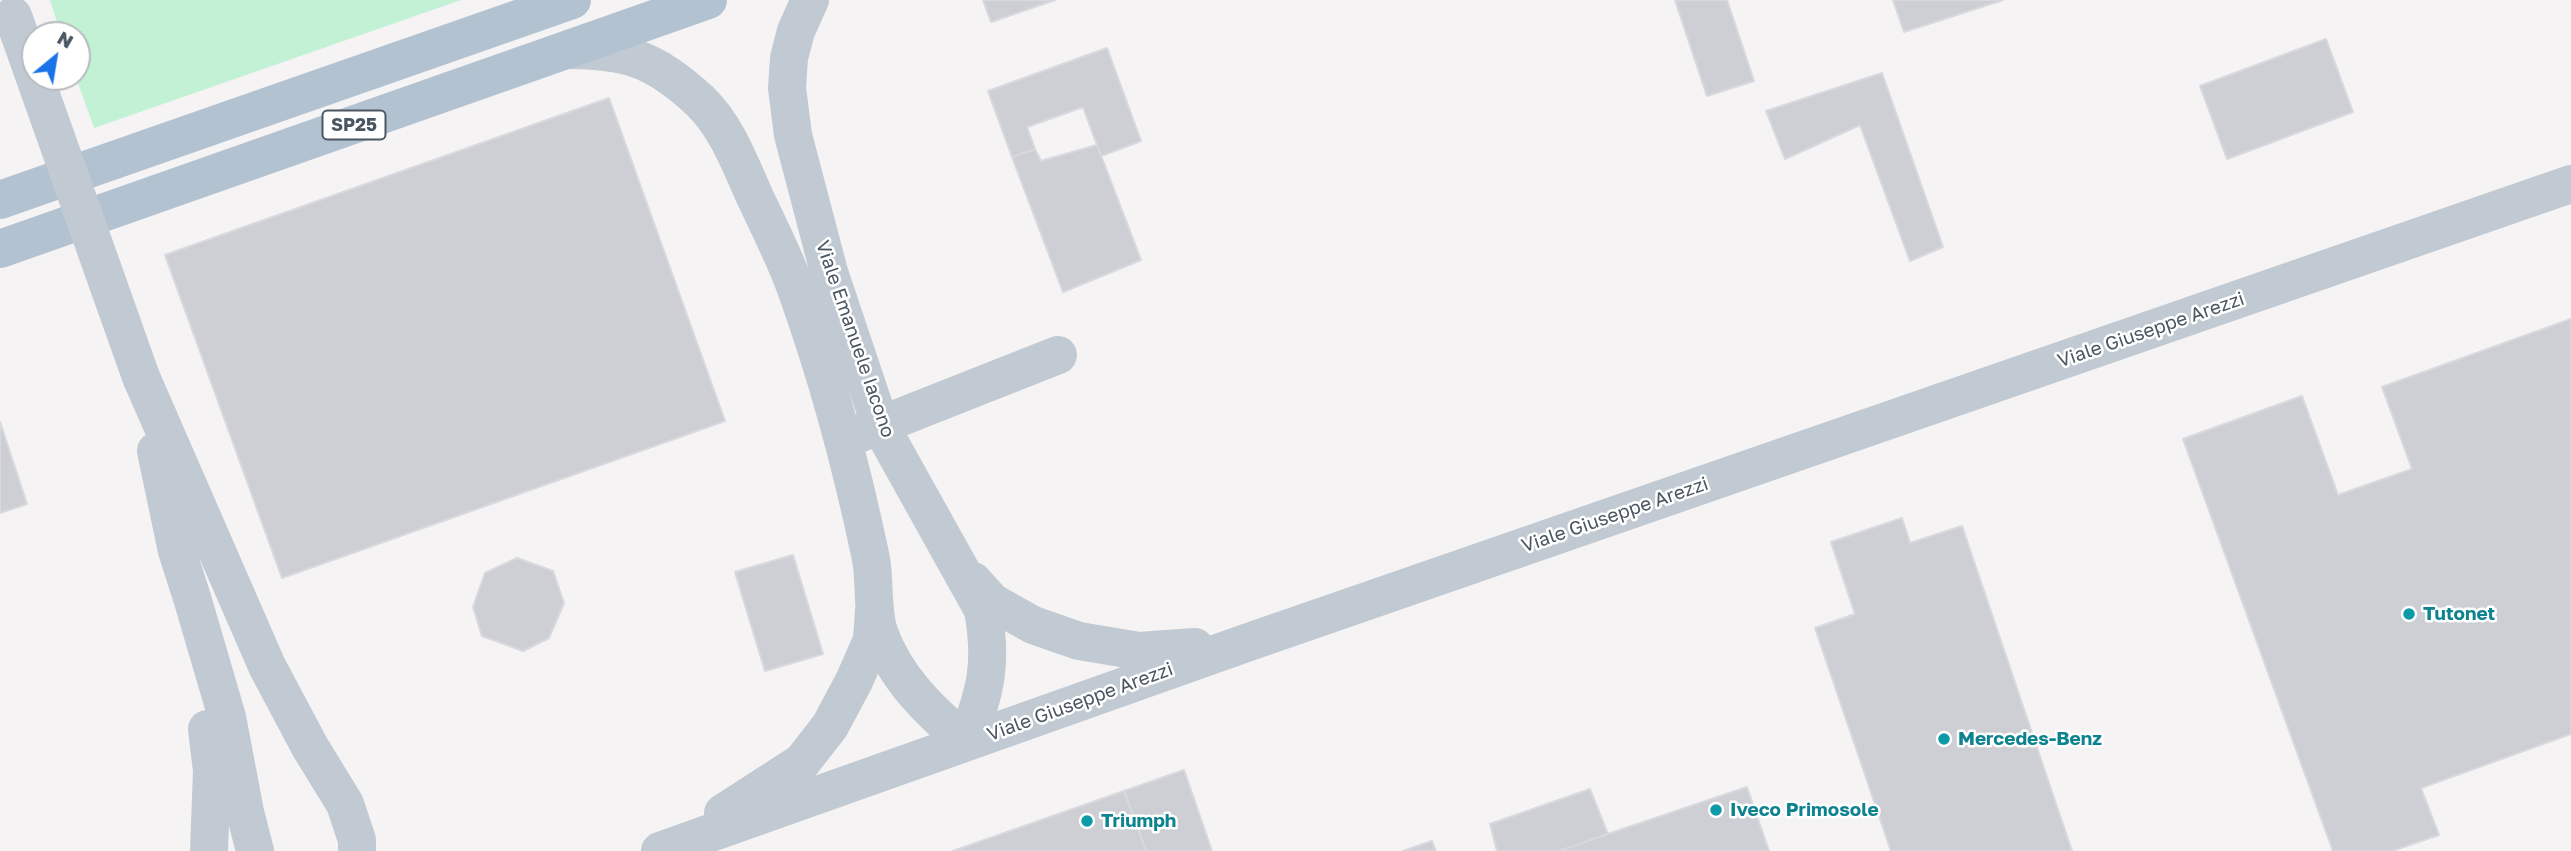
<!DOCTYPE html>
<style>
body{margin:0}
#map{position:relative;width:2571px;height:851px;overflow:hidden;background:#f5f3f3;font-family:"Golos Text",sans-serif}
canvas{display:block}
.north{position:absolute;left:21px;top:21px;width:70px;height:70px;box-sizing:border-box;background:#fff;border:2px solid #b7bbc0;border-radius:50%;rotate:30deg;font-size:19px;font-weight:700;line-height:28px;text-align:center;color:#4a5661}
.north::after{content:'';display:block;margin:auto;width:24px;height:32px;background:#1a73e8;clip-path:polygon(50% 0,100% 100%,50% 72%,0 100%)}
</style>
<div id="map">
<canvas width="2571" height="851"></canvas>
<div class="north">N</div>
</div>
<script>
const g = document.querySelector('canvas').getContext('2d');
g.lineJoin = 'round';
function fill(path, color) {
  g.fillStyle = color;
  g.fill(path, 'evenodd');
}
function stroke(path, color, width, dash) {
  g.strokeStyle = color;
  g.lineWidth = width;
  g.lineCap = dash ? 'butt' : 'round';
  g.setLineDash(dash || []);
  g.stroke(path);
}
function write(font, color, halo, rows, align = 'center') {
  g.font = font + ' "Golos Text",sans-serif';
  g.lineWidth = 5;
  g.setLineDash([]);
  g.textBaseline = 'middle';
  g.strokeStyle = halo;
  g.fillStyle = color;
  for (const [text, x, y, turn = 0] of rows) {
    g.save();
    g.translate(x, y);
    g.rotate((+turn || 0) * Math.PI / 180);
    g.textAlign = isNaN(turn) ? turn : align;
    if (halo) g.strokeText(text, 0, 0);
    g.fillText(text, 0, 0);
    g.restore();
  }
}
const green = new Path2D(`
 M50 0H461L94 128 76 77 77 35H61Z`);
const building = new Path2D(`
 M983 0H1055L991 22Z
 M1675 0H1727L1754 81 1707 96Z
 M1893 0H2003L1904 32Z
 M2326 39 2353 112 2227 159 2200 86Z
 M1107 48 1141 141 1101 156 1083 107 1027 127 1035 149 1012 157 988 91Z
 M1882 73 1943 247 1910 261 1860 125 1785 159 1766 111Z
 M609 98 725 421 282 578 165 255Z
 M1097 145 1141 260 1063 292 1012 157 1035 149 1041 161Z
 M2571 319V734L2421 788 2439 835 2392 851H2333L2183 439 2302 396 2338 495 2412 469 2382 387Z
 M0 422 27 504 0 513Z
 M1902 518 1910 543 1962 526 2072 851H1891L1815 628 1855 614 1831 542Z
 M793 555 823 654 765 671 735 572Z
 M517 558 553 571 564 603 549 638 523 651 482 636 473 607 485 573Z
 M1184 770 1212 851H1146L1124 791Z
 M1747 787 1769 851H1559L1608 834Z
 M1590 789 1608 834 1559 851H1497L1490 824Z
 M1124 791 1146 851H953Z
 M1432 841 1436 851H1403Z`);
const minor = new Path2D(`
 M567 50C627 50 655 59 700 101 727 127 740 164 755 197 769 227 785 258 796 289 827 375 851 464 870 554 876 579 871 608 879 632 895 678 931 713 967 742 985 690 993 666 983 610L881 427 829 272 793 135 787 88 789 58 796 31 810 0
 M141 377 267 666 310 747 345 804 357 840V851
 M858 434 1058 355
 M156 451 177 551 193 601 227 717 245 812 255 851
 M973 581 992 602 1033 625 1079 641 1139 651 1195 647
 M207 729 212 771 209 851
 M723 813 802 762 830 726 854 681 872 640 874 610
 M660 851 1246 643 2571 184`);
const primary = new Path2D(`
 M0 200 572 0
 M0 249 708 0`);
const minorBridge = new Path2D(`
 M13 16 141 377`);
const markers = [
 [2409,614,7,"#0f9aa8"],
 [1944,739,7,"#0f9aa8"],
 [1716,810,7,"#0f9aa8"],
 [1087,821,7,"#0f9aa8"]
];
const shields = [
 [354,125,63]
];
const shieldNames = [
 ["SP25",354,125]
];
const streetNames = [
 ["Viale Giuseppe Arezzi",2151,330,-19],
 ["Viale Emanuele Iacono",855,339,71],
 ["Viale Giuseppe Arezzi",1615,515,-19],
 ["Viale Giuseppe Arezzi",1080,702,-20]
];
const cultureNames = [
 ["Tutonet",2423,614],
 ["Mercedes-Benz",1958,739],
 ["Iveco Primosole",1730,810],
 ["Triumph",1101,821]
];
fill(green, '#c3f1d5');
fill(building, '#cdcfd5');
stroke(building, '#d7d9de', 2);
stroke(minor, '#c1cad2', 38);
stroke(primary, '#b3c2d1', 38);
stroke(minorBridge, '#c1cad2', 38);
for (const [x, y, r, color] of markers) {
  const dot = new Path2D();
  dot.arc(x, y, r, 0, 2 * Math.PI);
  g.fillStyle = color;
  g.fill(dot);
  stroke(dot, '#fff', 2.5);
}
for (const [x, y, w] of shields) {
  const box = new Path2D();
  box.roundRect(x - w / 2, y - 14.5, w, 29, 5);
  g.fillStyle = '#fff';
  g.fill(box);
  stroke(box, '#4a5661', 2);
}
write('bold 18px', '#4a5661', null, shieldNames);
write('19px', '#4a5661', '#fff', streetNames);
write('bold 19px', '#0d838f', '#fff', cultureNames, 'left');
</script>
